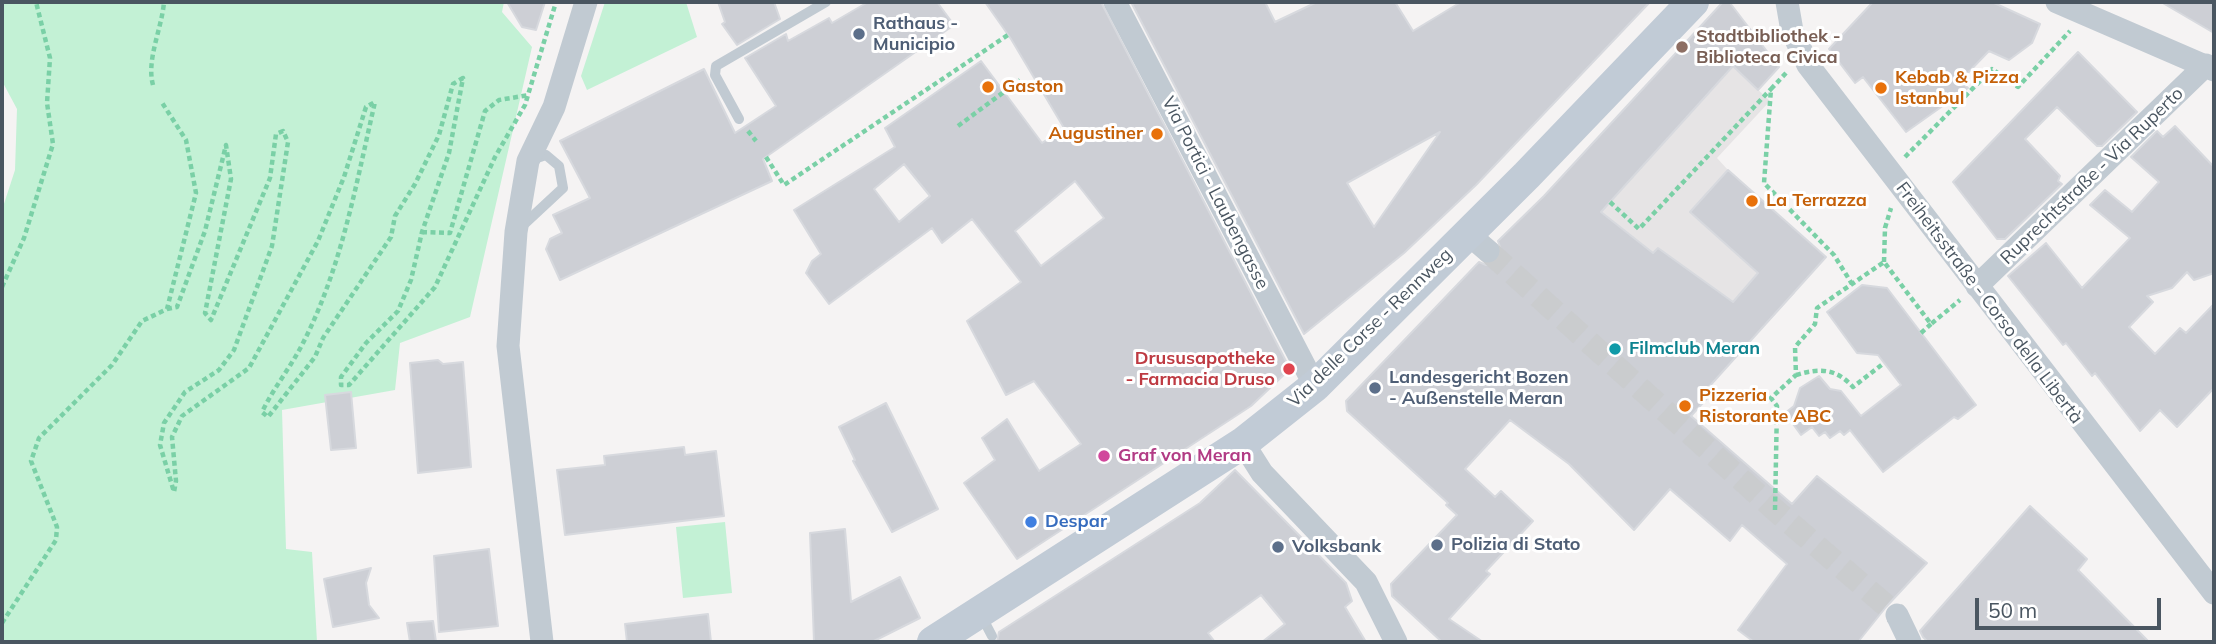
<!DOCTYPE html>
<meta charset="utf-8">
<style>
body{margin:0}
#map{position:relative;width:2216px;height:644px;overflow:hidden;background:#f5f3f3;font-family:Mulish,sans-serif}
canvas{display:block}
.frame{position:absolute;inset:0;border:4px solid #4a5661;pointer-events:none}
.scale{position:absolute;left:1975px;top:598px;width:186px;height:32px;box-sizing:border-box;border:4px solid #4a5661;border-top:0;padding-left:9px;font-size:21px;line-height:24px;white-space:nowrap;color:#4a5661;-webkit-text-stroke:5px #fff;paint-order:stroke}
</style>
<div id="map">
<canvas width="2216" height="644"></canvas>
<div class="frame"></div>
<div class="scale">50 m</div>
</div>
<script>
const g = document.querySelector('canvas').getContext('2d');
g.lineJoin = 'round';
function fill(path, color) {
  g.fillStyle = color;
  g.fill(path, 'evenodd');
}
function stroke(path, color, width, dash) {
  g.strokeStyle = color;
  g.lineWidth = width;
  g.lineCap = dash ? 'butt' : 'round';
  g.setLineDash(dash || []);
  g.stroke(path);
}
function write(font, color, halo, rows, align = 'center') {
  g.font = font + ' Mulish,sans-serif';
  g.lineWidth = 6;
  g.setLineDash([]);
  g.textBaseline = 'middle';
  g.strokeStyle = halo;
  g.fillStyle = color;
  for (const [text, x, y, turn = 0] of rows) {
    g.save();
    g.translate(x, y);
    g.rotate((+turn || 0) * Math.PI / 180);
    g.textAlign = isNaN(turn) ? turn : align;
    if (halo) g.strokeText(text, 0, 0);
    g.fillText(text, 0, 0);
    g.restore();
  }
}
const education = new Path2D(`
 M1733 66 1770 101 1717 158 1728 170 1697 205 1720 239 1739 256 1746 249 1795 293 1707 389 1597 209 1601 211Z`);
const green = new Path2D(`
 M2 2H504L502 12 532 47 470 317 400 343 395 390 282 410 286 549 312 552 317 642H2V210L15 170 17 109 2 81Z
 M605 2H686L697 37 587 90 581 76Z
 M725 522 732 593 683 598 676 527Z`);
const building = new Path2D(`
 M507 2H545L536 30 522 27Z
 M718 2H774L780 19 737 45 722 24 725 22Z
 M868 2H937L954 25 763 159 772 181 560 280 546 249 550 239 562 233 553 215 590 198 560 141 704 69 735 133 776 106 745 58 786 34 788 41 829 18 832 23Z
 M985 2H1101L1290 369 1251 406 1017 559 964 483 995 460 982 438 1007 419 1039 471 1081 444 1034 381 1006 395 967 321 1021 282 972 219 942 243 932 228 829 304 806 273 812 261 821 254 794 210 895 147 885 128 981 61 1042 143 1064 128 1011 39ZM904 164 930 196 899 222 874 189ZM1075 181 1104 218 1041 266 1015 231Z
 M1131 2H1265L1275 22 1317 2H1395L1413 31 1461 2H1650L1476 185 1404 253 1304 334ZM1440 132 1374 227 1347 183Z
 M1873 2H1992L2040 24 2032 43 2009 60 1989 51 1960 81 1968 88 1906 132 1863 77 1855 83 1829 49Z
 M2161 2H2214V33Z
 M1722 3H1730L1779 67 1758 90 1733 66 1601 212 1653 253 1658 248 1733 302 1758 273 1690 212 1728 170 1826 257 1707 389 1711 394 1691 416 1792 504 1817 476 1927 563 1886 607 1858 642H1754L1738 630 1787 564 1742 525 1730 541 1670 489 1634 530 1569 464 1510 420 1465 469 1495 497 1501 491 1533 521 1486 571 1490 574 1449 619 1483 642H1442L1392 596 1391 584 1457 515 1446 505 1448 503 1347 411 1346 401 1479 262 1486 265 1498 261 1502 253 1498 241 1544 196Z
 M2078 52 2137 112 2102 146H2097L2057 107 2025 139 2060 176 2058 181 2062 184 2005 239H1997L1953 182Z
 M2175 126 2214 167V273L2194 280 2187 272 2172 288 2147 296 2153 302 2129 327 2155 354 2180 328 2186 333 2214 304V388L2177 427 2160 410 2140 431 2095 373 2092 376 2066 343 2063 345 2008 276 2046 243 2082 288 2130 238 2090 205 2105 190 2132 212 2159 182 2131 157 2157 131 2163 137Z
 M1862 285 1887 288 1976 405 1958 419 1954 417 1883 472 1850 430 1844 435 1840 431 1830 438 1825 432 1819 436 1812 427 1801 435 1785 413 1794 406 1800 388 1819 376 1830 389 1841 391 1861 416 1901 385 1878 355 1857 353 1827 312Z
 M438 360 443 364 463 362 471 467 418 473 410 363Z
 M351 392 356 448 331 450 325 395Z
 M886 403 938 509 892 532 853 461 855 460 839 427Z
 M684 447 685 455 716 451 724 516 565 535 557 470 605 465 604 456Z
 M1235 470 1346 583 1352 601 1345 607 1366 642H1262L1285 624 1261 595 1208 633 1215 642H997L999 632 1200 503Z
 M2030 506 2087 559 2078 570 2149 642H1928L1923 637 1920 631Z
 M845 529 851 602 900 577 920 618 872 642H814L810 533Z
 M489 549 498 626 439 632 434 556Z
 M371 568 366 583 369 605 379 618 333 627 324 579Z
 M708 614 711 642H627L625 624Z
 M433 621 436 642H410L407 623Z`);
const streetTunnel = new Path2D(`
 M1488 251 1775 510 1897 615`);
const path = new Path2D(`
 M1786 73 1771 89 1764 183 1834 255 1852 284
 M153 85C146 60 162 28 164 2
 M958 126 1020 80
 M748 131 756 141
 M766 157 784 185 1008 35
 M1905 157 1992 69 2018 87 2070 31
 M1610 202 1639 229 1771 89
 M422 232 450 233 485 111 499 100 529 95
 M1884 262 1885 228 1891 208
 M2 287 24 238 53 144 47 103 50 58 36 2
 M167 309 177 307 205 231 226 145 231 179 205 313 211 320 270 178 276 134 283 131 288 142 272 246 234 350 219 370 185 392 164 423 160 445 174 492 176 481 172 437 182 416 249 368 318 241 344 177 366 107 375 102C356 184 342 267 303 343 291 367 274 387 262 412L268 417 315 357 323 338 391 237 395 216 415 184 439 135 453 84 463 78 449 153 422 232 411 280 398 311 366 343 341 377V385H349L435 287 495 157 525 105 556 2
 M1921 333 1931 324
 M1796 375C1819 368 1836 368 1853 387L1884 363
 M1775 510 1777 406 1771 398 1796 375 1795 347 1815 324 1817 308 1884 262 1931 324 1960 300
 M2 623 56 540 57 527 31 461 39 438 112 365 142 321 167 309 196 193 186 140 161 101`);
const lane = new Path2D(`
 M739 119 715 75 716 66 826 2
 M520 228 563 188 559 166 546 155 531 160
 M981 615 992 636`);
const street = new Path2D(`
 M1115 2 1315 386
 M1787 2 1792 31 1808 65 2214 593
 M2057 2 2214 70
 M1467 233 1488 251
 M1977 286 2206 65
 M1243 443 1262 473 1366 582 1396 642
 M1897 615 1910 642
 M542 642 508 346 516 232 528 161 554 107 586 2`);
const secondary = new Path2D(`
 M933 642 1243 443 1315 386 1527 175 1693 2`);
const markers = [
 [859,34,7,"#5c6f8a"],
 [1682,47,7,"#8d6e63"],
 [988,87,7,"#e8710a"],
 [1881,88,7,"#e8710a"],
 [1157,134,7,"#e8710a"],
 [1752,201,7,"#e8710a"],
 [1615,349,7,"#0f9aa8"],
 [1289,369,7,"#e0444e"],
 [1375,388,7,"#5c6f8a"],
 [1685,406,7,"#e8710a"],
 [1104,456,7,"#d1479c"],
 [1031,522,7,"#3f7fe0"],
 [1437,545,7,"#5c6f8a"],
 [1278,547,7,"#5c6f8a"]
];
const serviceNames = [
 ["Rathaus -",873,24],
 ["Municipio",873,45],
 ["Landesgericht Bozen",1389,378],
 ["- Außenstelle Meran",1389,399],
 ["Polizia di Stato",1451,545],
 ["Volksbank",1292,547]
];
const educationNames = [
 ["Stadtbibliothek -",1696,37],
 ["Biblioteca Civica",1696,58]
];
const foodNames = [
 ["Kebab & Pizza",1895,78],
 ["Istanbul",1895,99],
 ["Gaston",1002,87],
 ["Augustiner",1143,134,"right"],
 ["La Terrazza",1766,201],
 ["Pizzeria",1699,396],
 ["Ristorante ABC",1699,417]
];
const streetNames = [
 ["Ruprechtstraße - Via Ruperto",2092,176,-44],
 ["Via Portici - Laubengasse",1215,193,63],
 ["Freiheitsstraße - Corso della Libertà",1989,303,53],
 ["Via delle Corse - Rennweg",1370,328,-44]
];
const cultureNames = [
 ["Filmclub Meran",1629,349]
];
const healthNames = [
 ["Drususapotheke",1275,359],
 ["- Farmacia Druso",1275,380]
];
const hotelNames = [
 ["Graf von Meran",1118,456]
];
const shopNames = [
 ["Despar",1045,522]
];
fill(education, '#e6e4e5');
fill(green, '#c3f1d5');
fill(building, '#cdcfd5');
stroke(building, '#d7d9de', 2);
stroke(streetTunnel, '#caccce', 23, [23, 11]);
stroke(path, '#7ad0a6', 4.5, [5, 3.5]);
stroke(lane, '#c1cad2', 10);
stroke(street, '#c1cad2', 23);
stroke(secondary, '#c1cbd6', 32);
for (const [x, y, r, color] of markers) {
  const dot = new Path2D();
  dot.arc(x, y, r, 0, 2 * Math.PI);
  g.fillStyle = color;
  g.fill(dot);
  stroke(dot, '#fff', 2.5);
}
write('bold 18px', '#4e5e75', '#fff', serviceNames, 'left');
write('bold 18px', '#785e54', '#fff', educationNames, 'left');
write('bold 18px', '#c56008', '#fff', foodNames, 'left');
write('18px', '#4a5661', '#fff', streetNames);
write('bold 18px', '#0d838f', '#fff', cultureNames, 'left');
write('bold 18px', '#be3a42', '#fff', healthNames, 'right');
write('bold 18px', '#b23c85', '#fff', hotelNames, 'left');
write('bold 18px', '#366cbe', '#fff', shopNames, 'left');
</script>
